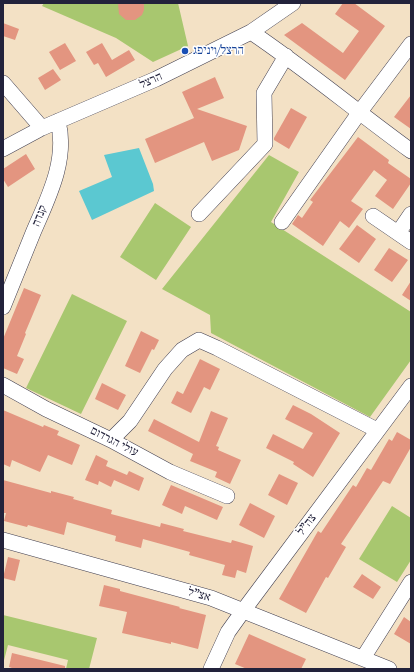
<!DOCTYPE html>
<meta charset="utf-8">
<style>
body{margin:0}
#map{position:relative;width:414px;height:672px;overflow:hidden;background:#f3e1c5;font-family:"IM FELL Great Primer",serif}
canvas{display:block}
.frame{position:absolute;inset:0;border:4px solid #22223b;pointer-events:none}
</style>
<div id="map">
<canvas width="414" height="672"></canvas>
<div class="frame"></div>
</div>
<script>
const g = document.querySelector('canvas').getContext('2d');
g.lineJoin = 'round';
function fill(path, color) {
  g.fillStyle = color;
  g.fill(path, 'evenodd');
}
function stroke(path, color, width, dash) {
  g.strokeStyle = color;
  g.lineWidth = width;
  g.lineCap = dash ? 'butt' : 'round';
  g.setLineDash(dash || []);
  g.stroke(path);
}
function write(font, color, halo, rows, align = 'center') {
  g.font = font + ' "IM FELL Great Primer","Frank Ruhl Libre",serif';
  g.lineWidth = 3;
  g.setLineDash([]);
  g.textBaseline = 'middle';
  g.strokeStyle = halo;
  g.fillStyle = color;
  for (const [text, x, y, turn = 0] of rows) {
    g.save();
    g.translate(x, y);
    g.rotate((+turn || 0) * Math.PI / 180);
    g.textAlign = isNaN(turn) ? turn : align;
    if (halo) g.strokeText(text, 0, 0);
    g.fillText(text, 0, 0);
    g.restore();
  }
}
const green = new Path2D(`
 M44 3H178L188 46 153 62 116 38 42 6Z
 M269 155 299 172 271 222 411 312V360L370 417 211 333 210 315 162 289Z
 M155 203 191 227 156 280 120 257Z
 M72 294 127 321 81 414 26 388Z
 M392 506 411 518V560L397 582 359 559Z
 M3 615 97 638 89 669H66L68 660 8 645 3 664Z`);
const water = new Path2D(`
 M139 148 153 184 154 191 92 220 79 191 112 177 104 155Z`);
const building = new Path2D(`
 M118 3H144V10L142 15 135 20H126L119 14Z
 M343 3H354L385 26 345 80 284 35 302 23 343 53 359 31 335 14Z
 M3 23 19 29 15 40 3 36Z
 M65 43 76 61 60 70 49 52Z
 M102 43 112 60 129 50 135 60 106 77 98 63 94 65 86 52Z
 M53 69 61 80 45 90 38 78Z
 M215 77 224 98 197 109 247 126 239 150 212 161 204 142 155 163 145 139 194 118 182 92Z
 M411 95V129L394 117Z
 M291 108 307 117 289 149 274 140V138Z
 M358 137 389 160 388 163 411 179V183L393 209 375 196 387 180 374 170 351 201 363 209 349 228 340 221 323 246 292 224 298 215 302 218 313 202 310 200Z
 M26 154 35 169 8 187 3 179V169Z
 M357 225 376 239 359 263 339 249Z
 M389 248 408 260 392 282 374 270Z
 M411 281V301L402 295Z
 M24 288 41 295 25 333 26 334 17 356 24 359 17 374 3 368V339Z
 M141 331 159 340 154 350 152 349 140 373 125 366Z
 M200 359 220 369 210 390 204 387 191 413 171 403 177 391 183 394Z
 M102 383 126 395 118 410 95 399Z
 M293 405 311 414 340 433 313 477 293 464 294 462 266 448 273 434 303 449 313 433 285 419Z
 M3 410 43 427 44 425 59 431 57 435 80 445 72 465 48 455 40 472 12 460 10 467 3 464Z
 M211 411 228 418 216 446 219 447 218 450 241 460 230 484 215 477 217 472 190 461 193 454 148 431 154 419 199 442Z
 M397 432 411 440V447L390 484 383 481 341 544 346 547 328 578 326 577 306 613 279 599 318 531 321 533 353 485 356 487 367 468 371 470 389 439 392 441Z
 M96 455 108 461 106 466 127 475 129 471 144 478 139 491 114 480 111 487 99 481 98 485 85 480Z
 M279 474 298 483 287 505 268 495Z
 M3 480 51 493V491L74 497 73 499 112 510 111 514 160 527 161 523 184 529 183 531 231 543 232 540 253 546 246 573 237 570 235 578 222 575 225 565 189 555 190 552 143 539 141 548 115 541 116 536 67 522 64 535 28 525 27 527 4 521 6 513H3Z
 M171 485 223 507 217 520 185 506 182 514 162 505Z
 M250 503 275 516 264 538 239 525Z
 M8 557 20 560 15 581 3 578Z
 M362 574 381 587 373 599 353 587Z
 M104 585 120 589V591L180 607 179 608 206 615 198 649 171 642V644L122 633 127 612 99 606Z
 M404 617 411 622V644L394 634Z
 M249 634 306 659 301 669H247L235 664Z
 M12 653 65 666V669H15L9 667Z`);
const minor = new Path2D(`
 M251 32C306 69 357 112 411 151
 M3 83 42 128
 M3 149 42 128 156 79 251 32 293 3
 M199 214 265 144 264 93 286 56
 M373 216 411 242
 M282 222 359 113 411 44
 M398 233 411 214
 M3 307C13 282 23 258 33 233 48 198 68 160 58 121
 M3 385 46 409 111 440 170 472 227 496
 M111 440 130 421 165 369 182 350 199 340 217 348 377 430
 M3 540 211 598 389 669
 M363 658 411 582
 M211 669 228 632 243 611 411 386`);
const markers = [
 [185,51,4,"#1a4fb4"]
];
const transitNames = [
 ["הרצל/ויניפג",193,51]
];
const streetNames = [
 ["הרצל",151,81,-24],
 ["קנדה",40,216,-68],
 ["עולי הגרדום",114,442,27],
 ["צה\"ל",307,525,-53],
 ["אצ\"ל",199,595,16]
];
fill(green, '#a8c76f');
fill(water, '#5bc8d1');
fill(building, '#e39580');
stroke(minor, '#413f50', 16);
stroke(minor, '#fff', 15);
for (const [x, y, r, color] of markers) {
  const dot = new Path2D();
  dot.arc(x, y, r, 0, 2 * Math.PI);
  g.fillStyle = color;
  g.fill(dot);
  stroke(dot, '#fff', 1.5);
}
write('12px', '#164399', '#fff', transitNames, 'left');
write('12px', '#22223b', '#fff', streetNames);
</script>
